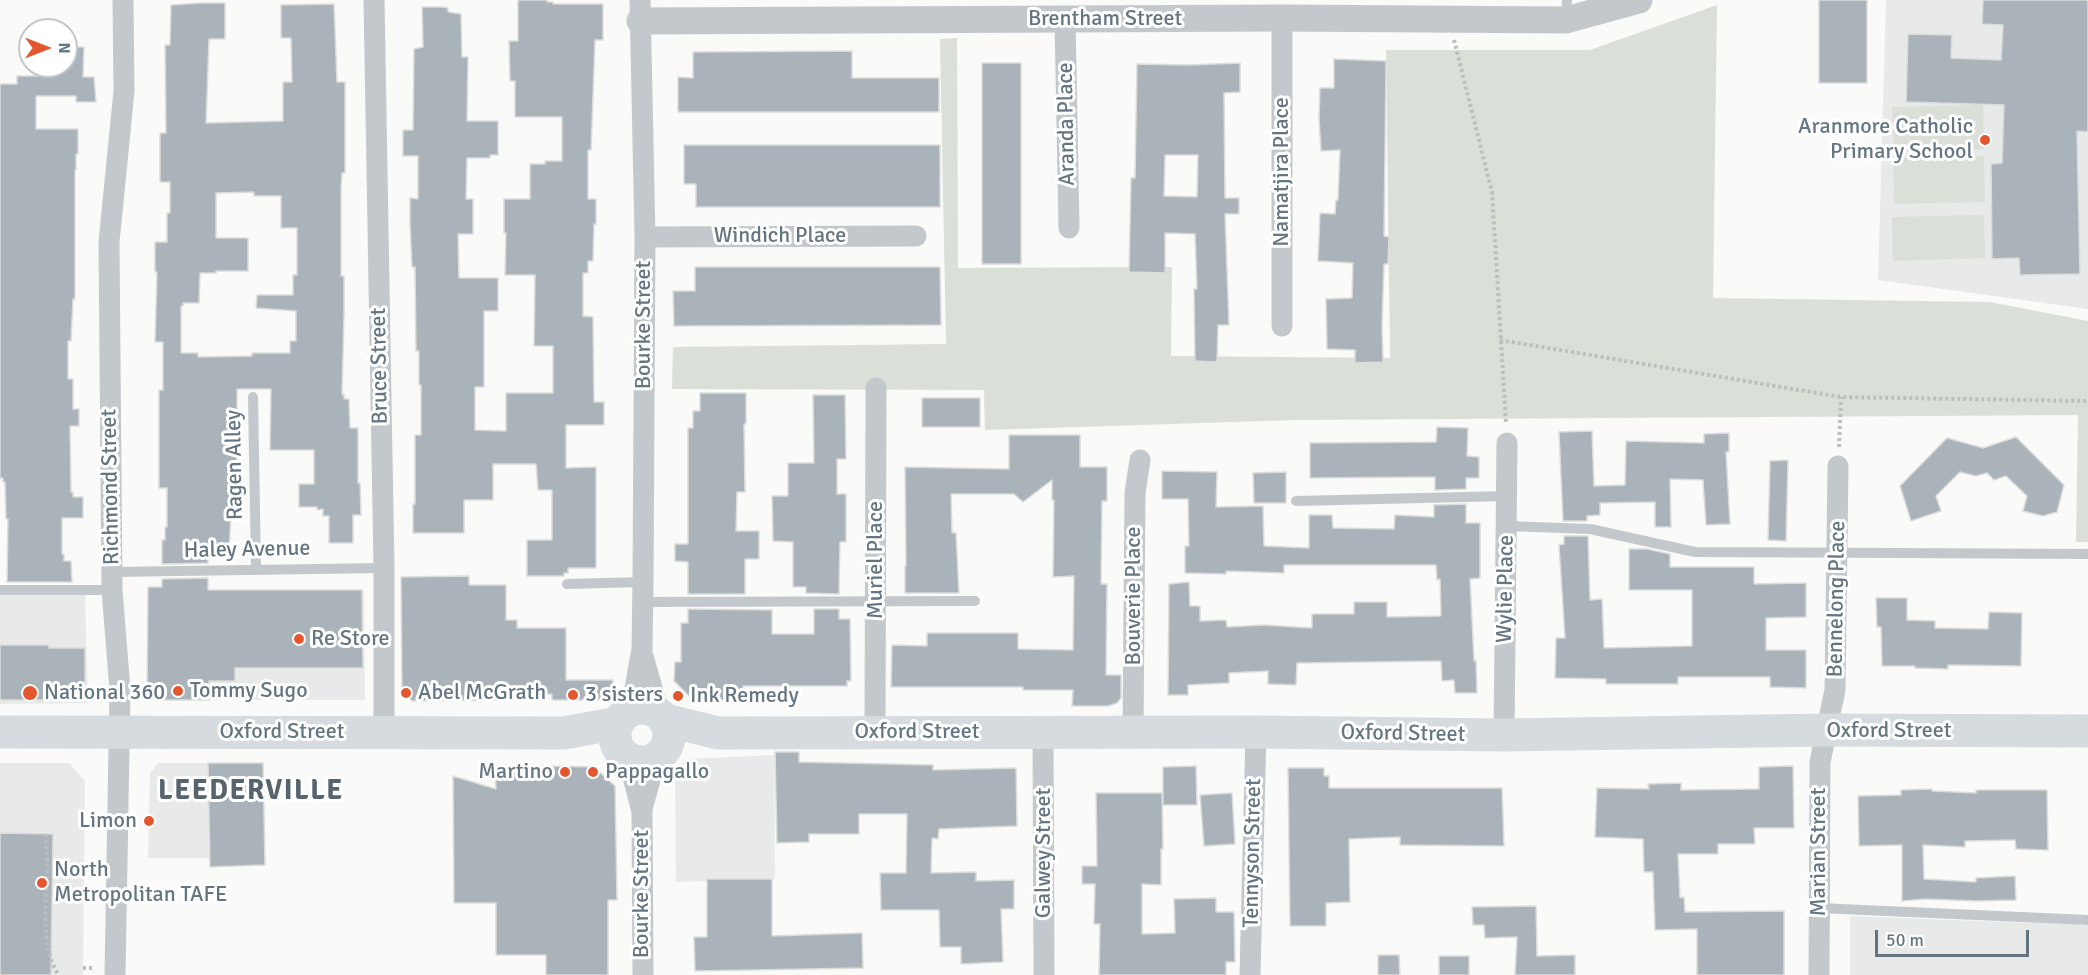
<!DOCTYPE html>
<style>
body{margin:0}
#map{position:relative;width:2088px;height:975px;overflow:hidden;background:#fafaf8;font-family:Signika,sans-serif}
canvas{display:block}
.north{position:absolute;left:18px;top:18px;width:60px;height:60px;box-sizing:border-box;background:#fff;border:2px solid #c1c8cd;border-radius:50%;rotate:90deg;font-size:16px;font-weight:700;line-height:24px;text-align:center;color:#657683}
.north::after{content:'';display:block;margin:auto;width:21px;height:27px;background:#e4572e;clip-path:polygon(50% 0,100% 100%,50% 72%,0 100%)}
.scale{position:absolute;left:1875px;top:930px;width:154px;height:27px;box-sizing:border-box;border:3px solid #657683;border-top:0;padding-left:8px;font-size:18px;line-height:21px;white-space:nowrap;color:#657683;-webkit-text-stroke:4px #fff;paint-order:stroke}
</style>
<div id="map">
<canvas width="2088" height="975"></canvas>
<div class="north">N</div>
<div class="scale">50 m</div>
</div>
<script>
const g = document.querySelector('canvas').getContext('2d');
g.lineJoin = 'round';
function fill(path, color) {
  g.fillStyle = color;
  g.fill(path, 'evenodd');
}
function stroke(path, color, width, dash) {
  g.strokeStyle = color;
  g.lineWidth = width;
  g.lineCap = dash ? 'butt' : 'round';
  g.setLineDash(dash || []);
  g.stroke(path);
}
function write(font, color, halo, rows, align = 'center') {
  g.font = font + ' Signika,sans-serif';
  g.lineWidth = 6;
  g.setLineDash([]);
  g.textBaseline = 'middle';
  g.strokeStyle = halo;
  g.fillStyle = color;
  for (const [text, x, y, turn = 0] of rows) {
    g.save();
    g.translate(x, y);
    g.rotate((+turn || 0) * Math.PI / 180);
    g.textAlign = isNaN(turn) ? turn : align;
    if (halo) g.strokeText(text, 0, 0);
    g.fillText(text, 0, 0);
    g.restore();
  }
}
const built = new Path2D(`
 M1886 0H2088V309L1878 280Z
 M364 591 365 700H147V657H209V592Z
 M0 594H85L88 703 0 704Z
 M774 755 775 879 676 882 675 772 685 759Z
 M0 763H69L85 781 83 975H0Z
 M158 763H208L209 858H148L150 774Z
 M1850 916 2088 925V975H1850Z`);
const green = new Path2D(`
 M1717 5 1713 298 1990 302 2088 321V542H2076L2078 415 1295 420 985 430 984 390 672 389 673 347 946 344 940 39 957 38 958 268 1172 267 1171 356 1390 358 1386 50H1590Z
 M1983 105 1984 149 1894 151 1892 107Z
 M1984 156 1985 202 1894 204 1893 158Z
 M1984 215 1985 258 1893 261 1892 217Z`);
const building = new Path2D(`
 M518 0H547V2H553V4H603V40H595L591 150H588V199H596V224H594L593 261H588V273H583V316L593 317 594 402H604V425H566V468L596 467V568H568V573H564V576H527V540H552V490H538L536 464H493V500H464V533H413V504H415V435H421V385H419V351H416L415 267H412L410 223V198L418 199V156H403V130H413L414 49 423 47 422 7H443L448 8V12L461 14 462 57H468L467 121H498V155H490V158H467L466 199H473V234H458L459 278H498V311H484V387H475V430L506 431V393H553V346H534L535 275H505L506 233H504V199H530V164H545V161H562V117H515V81H510L509 41H518Z
 M1819 0H1867V83H1819Z
 M1983 0H2088V132L2077 131 2080 274 2020 275 2019 258 1992 259 1991 164 2002 163 2004 105 1906 102 1908 34 1952 35 1951 58 2001 60 2003 25 1982 24Z
 M201 3H225V39H209L206 123 283 121V82H292L291 38H281V5L334 4 337 82H345V173H342L341 188V276H344V315L342 395 344 394V399H349L350 428H358V483H360L361 515H353V543H329V516H323V509L317 510V507H299V484H314V450H270L271 389H237V491H232L229 554H226V558H208V563L162 564V540H165V527H167V488H159V390H163V342H155L157 272H155V242H167V213H170V182H160V133H166L165 45H170L171 5ZM254 192V196H281V228H297V275H293V295H257L256 308 296 311V341H290V353H252V356L198 357V353H181V306H183V303H199L200 273H216V271H248V238H216V193Z
 M66 47H84L83 77H94L96 102H76V96H36V129H78V154H76V170H75V299H73L71 341H68V379H73V409H79V426H70L71 492H73V497H83V518H62V554H64V561H71L72 582H7L8 519H6L5 482H3V478H0V84H17V76H40V66H66Z
 M852 51V78H939V112H678V77L693 78V52Z
 M1334 59 1386 61 1384 236 1389 237 1388 264H1384L1382 325 1383 362 1355 363V350L1327 349 1326 299 1352 298 1353 263 1318 261 1320 213 1335 214 1336 200H1338L1340 150 1321 151 1319 118 1320 88H1334Z
 M982 63H1021V264H982Z
 M1240 63V92L1224 93 1225 198H1239V214H1225L1229 325H1218L1217 362 1195 361 1194 289H1197L1195 234 1165 233V273L1129 272 1131 178H1135L1137 64 1188 65ZM1165 155H1198L1197 197 1164 196Z
 M684 145H940V207H696V184H684Z
 M695 267H940L941 325 674 326 673 291H695Z
 M700 393H746V424H744L745 492H737L736 531H759V559H745V594H688V562L675 561V544H688V428H693V411H700Z
 M813 395H845L846 459H837V494H846V542H840L839 594 806 593V587H793V542L773 541 772 496H788V463H814Z
 M922 398H980V427H922Z
 M1437 427 1468 428 1467 456 1479 457V478H1466V489L1435 490V477L1310 478V443L1436 442Z
 M1592 431 1594 486 1625 485 1626 441 1704 443V434L1729 433V452H1726L1730 524 1706 525 1703 480 1670 479 1671 527H1655V502L1600 503V515L1587 516V521H1563L1559 432Z
 M1009 435H1080V467H1107V501H1102L1101 584H1107L1106 675H1121V698L1117 703 1108 706H1072L1073 690H1023V687H891L892 645 927 646V633H1018V649L1073 650 1074 576 1053 577 1054 500H1052V480L1023 502 1014 494H951L952 533H956L959 593H905V566H906L905 467 1009 469Z
 M2016 437 2064 485 2057 512 2043 516 2023 511 2027 496 2006 476 1994 480 1987 473 1976 476 1960 472 1936 496 1941 511 1911 521 1900 486 1947 438 1983 448Z
 M1788 460 1786 541 1768 540 1770 461Z
 M1162 471 1217 472 1216 507 1263 506 1264 546 1309 548V515H1332L1333 528 1394 529 1395 515 1434 517V505L1466 504V523H1480V578L1470 579 1474 661H1476L1477 693H1455L1454 680 1442 681 1441 661 1297 663 1296 685 1268 684V671L1229 673V683L1188 685V695H1168L1169 584 1189 582 1190 606H1200V621L1226 620 1227 627 1264 625 1312 628V614H1354V602H1387V617L1440 616 1441 615 1440 579 1437 580 1436 565H1284V573L1226 571V574L1185 573V546H1189L1188 499H1162Z
 M1286 472V503H1254L1253 473Z
 M1564 536H1588L1590 600 1602 599 1604 648 1692 646V590H1629V549H1647L1670 554V567H1754V584L1806 583V617L1766 618V650H1806V688L1770 687V677H1678V684H1606V679L1555 678 1556 638H1565L1559 545 1564 544Z
 M469 576V585H506V620H517V628H566V680H613L612 693 604 700H552V694L507 695V700L412 701 402 692 401 577Z
 M208 578V590H362L363 668H235V681H209V700H155L147 693 148 587H162V579Z
 M1876 598H1907V620L1935 621V628L1988 629 1989 612 2022 613 2021 666 1948 665V669L1915 668V666H1882L1881 627H1877Z
 M688 609 772 610V634H814V609H839V619H850L851 681H847V686H743V701L693 700 674 681 675 662H681V623H688Z
 M0 645H49V648H85V700H0Z
 M775 752H799V762L933 765V770L1016 768 1017 826 939 829 938 839 932 838 931 873 976 872V881L1014 880V909H1001L1003 962 961 964V947H940L939 910H881L880 873H906L907 814H859V834H809V842L777 843Z
 M208 763H263L265 865 210 867Z
 M495 765 594 767 615 786 617 900H608V975H546V955H496V903H454L453 776 496 789Z
 M1196 766 1197 805H1163V767Z
 M1793 766 1794 828H1754L1755 844H1718V854H1678L1680 898 1684 897 1685 912 1784 911V975H1697V929L1655 930 1653 872H1644L1643 839 1595 837 1597 788 1649 789 1648 784 1681 783V790L1759 789V767Z
 M1288 768H1324V776H1329V788H1502L1504 846 1400 845V837L1349 839 1350 902 1326 903V926H1290Z
 M1932 789V791L1976 793V790H2047L2048 850 2016 849 2015 840 1965 841V847L1923 845 1924 879 1976 882V878L2015 876 2016 900 1977 901 1925 899 1902 901V845L1859 846 1858 796 1901 795V790Z
 M1096 793H1162L1163 849H1161V885L1142 884V934L1175 933 1174 899 1216 898V912H1234L1235 962H1226V975H1099L1100 924H1094L1095 884H1082V866H1097Z
 M1232 793 1235 844 1204 846 1200 795Z
 M0 833 53 834 51 975H0Z
 M707 879H772V936L862 933 863 968 695 971 694 937H707Z
 M1536 906 1537 956 1575 955V975H1515L1517 937 1485 938 1484 925H1473L1472 907Z
 M1378 955H1399L1400 975H1378Z
 M1439 956H1469V975H1439Z`);
const path = new Path2D(`
 M1454 40 1492 192 1506 423
 M1500 340 1841 397 2088 401
 M1839 447 1841 397
 M45 834C46 843 47 853 47 863 47 893 39 950 59 975
 M83 968H95`);
const service = new Path2D(`
 M1566 19 1567 0
 M253 397 256 569
 M1296 501 1507 496
 M1506 526 1590 529 1695 552 2088 554
 M112 572 384 568
 M567 584 643 582
 M0 590H112
 M643 602 975 601
 M1819 908 2088 920`);
const minor = new Path2D(`
 M374 0 384 568V732
 M1282 18V326
 M1065 19 1069 228
 M645 237 916 236
 M643 656 659 713
 M631 710 642 649 643 582 645 237 640 0
 M875 732 876 388
 M1043 732 1044 975
 M1133 732 1135 493 1140 460
 M1504 735 1507 443
 M628 757 642 812 643 975
 M642 809 656 758
 M115 975 120 690 112 590 109 242 124 91 123 0
 M1250 975 1256 732
 M1819 975 1820 762 1835 690 1838 466`);
const tertiary = new Path2D(`
 M640 21 1282 18 1566 20 1639 0`);
const primary = new Path2D(`
 M615 735a27 27 0 1 1 54 0a27 27 0 1 1-54 0Z
 M665 720 718 733 1256 732 1504 735 1827 730 2088 731
 M0 732 564 733 618 723`);
const markers = [
 [1985,140,6,"#e4572e"],
 [299,639,6,"#e4572e"],
 [178,691,6,"#e4572e"],
 [30,693,8,"#e4572e"],
 [406,693,6,"#e4572e"],
 [573,695,6,"#e4572e"],
 [678,696,6,"#e4572e"],
 [565,772,6,"#e4572e"],
 [593,772,6,"#e4572e"],
 [149,821,6,"#e4572e"],
 [42,883,6,"#e4572e"]
];
const streetNames = [
 ["Brentham Street",1105,19],
 ["Aranda Place",1067,124,-91],
 ["Namatjira Place",1282,172,-90],
 ["Windich Place",780,236],
 ["Bourke Street",644,325,-90],
 ["Bruce Street",380,366,-91],
 ["Ragen Alley",235,465,-91],
 ["Richmond Street",111,487,-91],
 ["Haley Avenue",247,550,-1],
 ["Muriel Place",876,560,-90],
 ["Wylie Place",1506,589,-89],
 ["Bouverie Place",1134,596,-90],
 ["Bennelong Place",1837,599,-89],
 ["Oxford Street",1889,731],
 ["Oxford Street",282,732],
 ["Oxford Street",917,732],
 ["Oxford Street",1403,734,1],
 ["Marian Street",1819,852,-90],
 ["Galwey Street",1044,853,-90],
 ["Tennyson Street",1253,853,-89],
 ["Bourke Street",642,894,-90]
];
const poiNames = [
 ["Aranmore Catholic",1973,127,"right"],
 ["Primary School",1973,152,"right"],
 ["Re Store",311,639],
 ["Tommy Sugo",190,691],
 ["National 360",44,693],
 ["Abel McGrath",418,693],
 ["3 sisters",585,695],
 ["Ink Remedy",690,696],
 ["Martino",553,772,"right"],
 ["Pappagallo",605,772],
 ["Limon",137,821,"right"],
 ["North",54,870],
 ["Metropolitan TAFE",54,895]
];
const districtNames = [
 ["LEEDERVILLE",251,792]
];
fill(built, '#e8e9e9');
fill(green, '#dadfd7');
fill(building, '#aab3b9');
stroke(building, '#dcdcda', 1.5);
stroke(path, '#bbbfc2', 4, [3, 3]);
stroke(service, '#c3c8cc', 10);
stroke(minor, '#c3c8cc', 21);
stroke(tertiary, '#c3c8cc', 27);
stroke(primary, '#d6dbdf', 33);
for (const [x, y, r, color] of markers) {
  const dot = new Path2D();
  dot.arc(x, y, r, 0, 2 * Math.PI);
  g.fillStyle = color;
  g.fill(dot);
  stroke(dot, '#fff', 2);
}
write('22px', '#657683', '#fff', streetNames);
write('22px', '#657683', '#fff', poiNames, 'left');
g.letterSpacing = '1.5px';
write('bold 28px', '#57646e', '#fff', districtNames);
g.letterSpacing = '0px';
</script>
